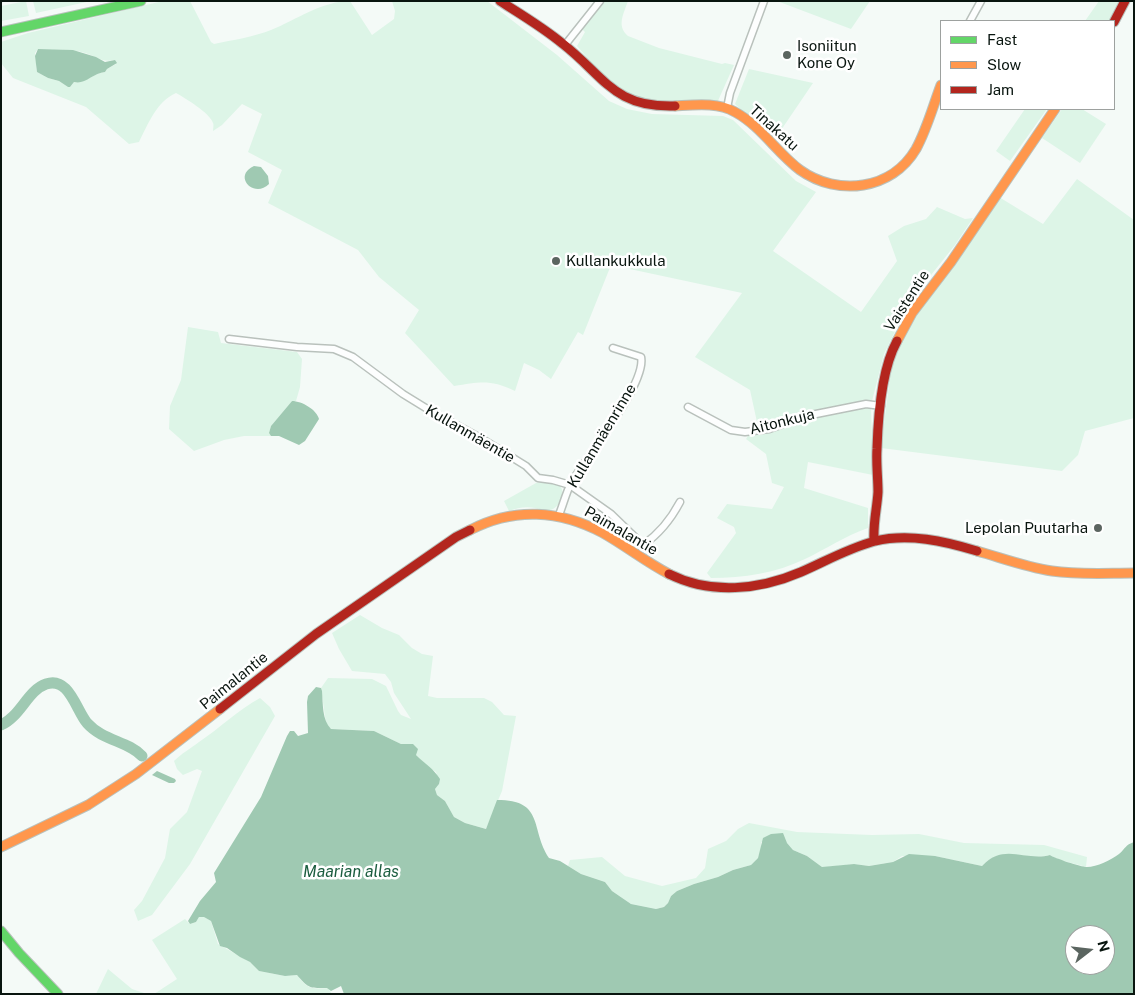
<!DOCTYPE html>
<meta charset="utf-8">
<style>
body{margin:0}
#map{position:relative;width:1135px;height:995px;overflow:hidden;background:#f4faf7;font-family:"Public Sans",sans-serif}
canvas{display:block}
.frame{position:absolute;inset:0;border:2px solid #09150f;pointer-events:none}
.legend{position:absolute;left:940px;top:20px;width:175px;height:90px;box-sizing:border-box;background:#fff;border:1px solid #9da19f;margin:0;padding:6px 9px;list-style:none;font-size:15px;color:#09150f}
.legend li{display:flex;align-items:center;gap:10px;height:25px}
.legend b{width:25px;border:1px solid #9da19f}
.north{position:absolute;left:1065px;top:925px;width:50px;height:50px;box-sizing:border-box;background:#fff;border:1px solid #9da19f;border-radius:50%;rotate:74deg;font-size:14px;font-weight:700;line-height:20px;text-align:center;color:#09150f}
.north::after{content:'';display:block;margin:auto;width:18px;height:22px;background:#5b6560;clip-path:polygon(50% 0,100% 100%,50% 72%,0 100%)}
</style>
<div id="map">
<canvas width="1135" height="995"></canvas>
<div class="frame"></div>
<ul class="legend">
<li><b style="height:6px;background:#63d668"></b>Fast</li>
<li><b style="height:6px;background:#ff974d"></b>Slow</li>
<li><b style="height:6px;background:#b3261e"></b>Jam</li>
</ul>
<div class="north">N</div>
</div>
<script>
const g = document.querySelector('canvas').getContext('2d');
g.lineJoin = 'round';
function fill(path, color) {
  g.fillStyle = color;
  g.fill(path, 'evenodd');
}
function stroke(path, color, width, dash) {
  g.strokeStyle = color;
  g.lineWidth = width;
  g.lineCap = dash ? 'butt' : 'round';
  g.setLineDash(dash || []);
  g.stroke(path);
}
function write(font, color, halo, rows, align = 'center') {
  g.font = font + ' "Public Sans",sans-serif';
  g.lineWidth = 5;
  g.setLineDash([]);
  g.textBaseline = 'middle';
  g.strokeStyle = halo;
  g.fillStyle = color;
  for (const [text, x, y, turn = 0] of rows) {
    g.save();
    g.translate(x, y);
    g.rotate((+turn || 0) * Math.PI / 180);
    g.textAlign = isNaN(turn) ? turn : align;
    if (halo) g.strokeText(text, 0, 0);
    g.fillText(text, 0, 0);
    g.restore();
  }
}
const green = new Path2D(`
 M26 1 29 16 1 21V6Z
 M33 1H91L36 13Z
 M163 1H190L211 42 214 44C233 40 253 37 271 30 296 20 322 1 350 1L372 35 394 19 395 11 392 1H487L557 55 609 101 627 109 652 114 723 116 733 120 796 181 816 192 773 251 861 312 897 261 888 236 904 226 926 219 937 207 965 219 973 218 955 245 915 295 903 315 884 354 871 405 873 475 808 462 804 488 868 508V528C845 536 826 549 805 559 776 573 744 578 711 578L707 573 736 533 734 527 717 518 727 504 772 509 784 487 772 483 766 454 746 439 757 422 750 390 695 357 742 293 611 265 583 335 578 332 551 379 539 370 524 363 515 391C490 379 480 382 454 386L405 333 419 310 379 277 358 250 268 203 282 170 248 152 262 114 242 104 222 125 213 131C213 130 214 124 213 123 210 113 185 98 176 93 157 101 148 124 139 142L129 144 86 107 13 78 1 63V42L28 33ZM38 49C53 51 70 48 85 53 98 57 102 63 115 60L116 64 107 69 105 72C93 73 85 84 74 82L70 87H68L59 81 48 78 37 72 35 53Z
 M602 1H628C624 13 616 26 628 36L659 48 722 64 725 63 734 65 717 103 643 102 617 89 590 63V61L577 46 585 32 582 29Z
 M777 1H870L851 29Z
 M1099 1H1122L1110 21H1085Z
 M749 69 813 83 775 139 766 134 735 104Z
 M1025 109H1047L1010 161 996 151Z
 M1062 109H1082L1106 124 1080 163 1042 138Z
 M1077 179 1134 220V418L1085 431 1078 455 1062 471 881 448 891 369 904 333 924 303 999 197 1043 224Z
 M188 327 218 332 221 343 297 352 302 359 300 387 296 401H292L271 426 269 433 271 436H244L224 440 194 451 169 429 170 406 181 380Z
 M544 482C548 482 555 481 559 485 567 492 560 508 550 510 545 511 541 509 535 508 526 506 517 508 509 511L504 501 536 483Z
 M360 615 382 628 399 635 412 648 422 654 433 656 428 696 437 698H484L492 702 504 715 516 716 502 791 486 829 465 823 454 817 445 801 437 795 435 789 439 784 436 772 428 767 416 755 401 744 374 731 331 729 327 725 325 717 321 688 328 678 372 679 386 686 398 711 401 715 411 719 394 693 391 682 385 674 352 671 339 649 332 633Z
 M260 698 270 707 275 716 190 864 152 915 138 921 134 910 142 901 165 858 170 829 187 812 202 771 197 769 183 775 177 769 174 761C182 753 190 749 199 742 220 728 238 710 260 698Z
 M749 823 797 832 872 835 919 834 964 843 1044 845 1087 857 1086 867C1077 864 1056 860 1050 855 1026 862 1003 843 982 866L935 856H902L893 862 869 866 854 864 828 867H822L807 856 793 850 787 843 761 842V849L758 858 751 865 733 870 718 877 694 884 677 891 671 896 668 903 664 907 656 909 631 904 612 891 605 882 581 874 568 866 570 860 602 857 625 876 662 886 696 878 705 868 708 849 726 841 738 829Z
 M203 916 211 921 218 944 250 962 259 971 285 976 297 975C308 989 310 989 328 988L332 994H154L177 979 152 940 185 919 190 924 196 922 199 917Z
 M108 969 132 989 147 994H96Z`);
const water = new Path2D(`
 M38 49 73 50 96 57 105 62 115 60 117 63 107 69 105 72C93 73 85 85 74 82L70 87H68L59 81 48 78 37 72 35 56Z
 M254 166 261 167 268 176 269 184C254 199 232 176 254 166Z
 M292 401C302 401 317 410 319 419L305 441 299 445 279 436H271L269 433 271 426Z
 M316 687 321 688 322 691C323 704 322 720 331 729L374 731 401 744H413L418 749 416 755C424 763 434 769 440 779L439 784 435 789 437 795 445 801 454 817 465 823 486 829 497 800C545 800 530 829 549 858L560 861 581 874 605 882 612 891 631 904 656 909 664 907 668 903 671 896 677 891 694 884 718 877 733 870 751 865 758 858 763 838 771 834 783 833 787 843 793 850 807 856 822 867 854 864 869 866 893 862 909 854 935 856 982 866C1004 842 1026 862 1050 855 1054 858 1081 867 1087 867 1097 867 1111 860 1119 854 1126 848 1125 845 1134 842V994H344L341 986 331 991 327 988C310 988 309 989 297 975L285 976 259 971 250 962 240 957 227 948 220 946 211 921 204 917H199L196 922 190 924 188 921 200 901 216 882 214 873 261 797 287 736 290 731H294L298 736 308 733 307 702 308 696ZM1075 935H1105V965H1075Z
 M157 771 175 779 176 781 174 783H169L152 775Z`);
const stream = new Path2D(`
 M1 2 2 1`);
const river = new Path2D(`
 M1 725C20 717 28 690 46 684 69 676 76 710 87 723 103 741 128 741 142 756`);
const street = new Path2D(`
 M970 21 981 1
 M565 45 600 1
 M727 108 730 93 764 1
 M229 339 297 347 334 349 353 357 403 394 429 410 484 440 526 466 538 478 553 480 570 485 611 514 643 545C659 534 671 519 680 502
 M688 407 731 430 745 432 769 429 806 416 866 404 881 406
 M559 515C563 505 566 493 571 483 586 458 647 383 641 357L613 348`);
const fast = new Path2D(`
 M1 32 141 1
 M1 931 19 953 58 994`);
const slow = new Path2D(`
 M675 106C694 105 718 102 735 112 761 126 777 153 800 170 838 197 892 190 916 149 927 129 933 106 941 85
 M897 341 912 313 951 262 1055 109
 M470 530C514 507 560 510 603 533 626 546 646 562 669 574
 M977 551C1002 558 1026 567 1052 571 1079 575 1107 573 1134 573
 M1 847 88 805 136 774 220 709`);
const jam = new Path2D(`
 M500 1C522 15 544 28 563 44 605 77 614 108 675 106
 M1114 22 1125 1
 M874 541C873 522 877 509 878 492 878 478 876 463 877 449 878 416 881 370 897 341
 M669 574C711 595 759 590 801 572 826 561 849 548 875 541 909 533 944 541 977 551
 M220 709 316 634 456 537 470 530`);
const markers = [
 [787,55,5,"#5b6560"],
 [556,261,5,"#5b6560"],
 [1098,528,5,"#5b6560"]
];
const poiNames = [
 ["Isoniitun",797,46],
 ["Kone Oy",797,63],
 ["Kullankukkula",566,261],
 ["Lepolan Puutarha",1088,528,"right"]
];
const streetNames = [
 ["Tinakatu",774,128,42],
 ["Vaistentie",907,301,-57],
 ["Aitonkuja",782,422,-14],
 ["Kullanmäentie",470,434,30],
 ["Kullanmäenrinne",602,436,-59],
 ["Paimalantie",621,531,30],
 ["Paimalantie",234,681,-39]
];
const waterNames = [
 ["Maarian allas",351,872]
];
fill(green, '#ddf5e7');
fill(water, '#9fc9b2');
stroke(stream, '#9fc9b2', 2);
stroke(river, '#9fc9b2', 11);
stroke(street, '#b9c1bc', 9);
stroke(fast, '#b9c1bc', 11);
stroke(slow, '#b9c1bc', 11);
stroke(jam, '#b9c1bc', 11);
stroke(street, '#fdfefe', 6);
stroke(fast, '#63d668', 9);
stroke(slow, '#ff974d', 9);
stroke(jam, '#b3261e', 9);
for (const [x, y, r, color] of markers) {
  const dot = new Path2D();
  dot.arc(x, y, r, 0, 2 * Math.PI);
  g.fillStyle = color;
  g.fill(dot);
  stroke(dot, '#fff', 2);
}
write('15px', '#09150f', '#fff', poiNames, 'left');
write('15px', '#09150f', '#fff', streetNames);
write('italic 16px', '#1b5d3f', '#fff', waterNames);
</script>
